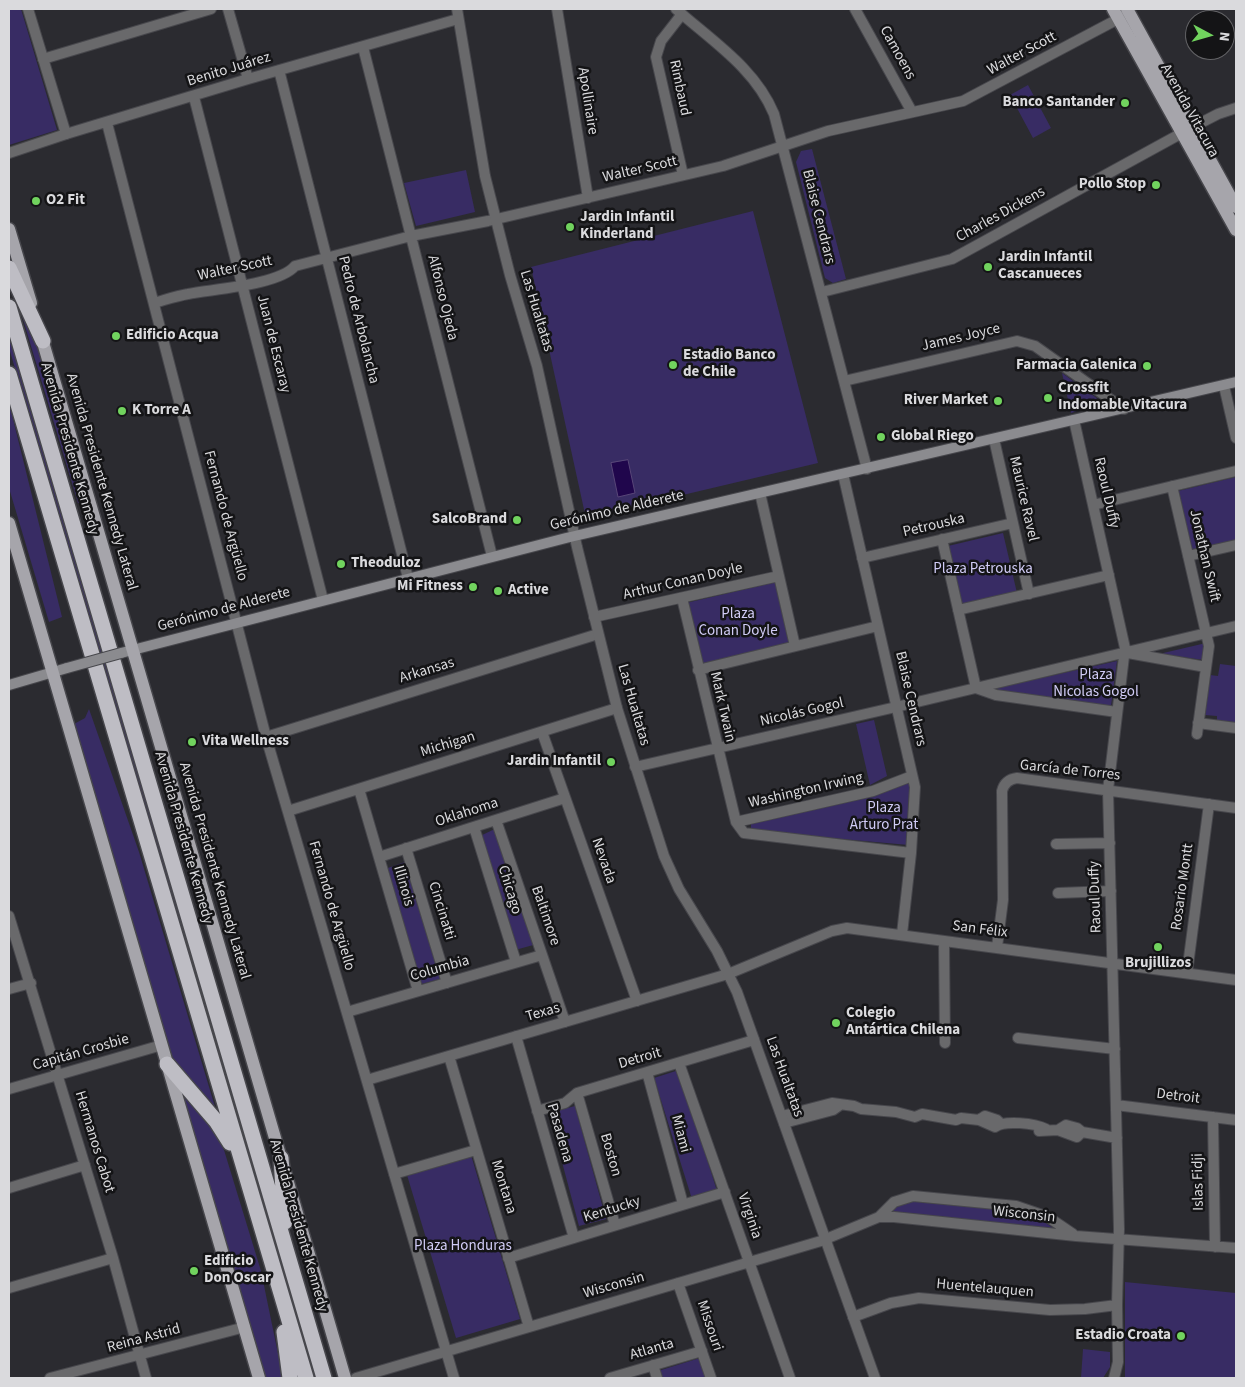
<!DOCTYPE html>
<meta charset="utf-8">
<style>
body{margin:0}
#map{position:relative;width:1245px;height:1387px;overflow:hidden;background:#2b2b30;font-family:"Source Sans 3",sans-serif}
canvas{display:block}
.frame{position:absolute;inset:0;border:10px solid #dadadd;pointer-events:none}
.north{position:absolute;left:1185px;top:10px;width:50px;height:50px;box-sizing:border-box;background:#141416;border:1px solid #636366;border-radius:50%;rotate:96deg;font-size:14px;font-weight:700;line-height:20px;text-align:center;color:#dadadd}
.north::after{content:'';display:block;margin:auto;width:18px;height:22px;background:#71d35e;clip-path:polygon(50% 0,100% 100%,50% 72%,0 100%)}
</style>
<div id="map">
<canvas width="1245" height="1387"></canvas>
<div class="frame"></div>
<div class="north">N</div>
</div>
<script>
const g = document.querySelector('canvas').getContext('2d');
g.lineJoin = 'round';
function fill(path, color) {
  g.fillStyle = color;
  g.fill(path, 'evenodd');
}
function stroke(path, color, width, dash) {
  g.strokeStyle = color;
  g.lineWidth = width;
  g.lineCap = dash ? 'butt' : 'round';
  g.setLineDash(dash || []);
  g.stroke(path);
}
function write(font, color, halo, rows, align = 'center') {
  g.font = font + ' "Source Sans 3",sans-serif';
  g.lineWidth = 5;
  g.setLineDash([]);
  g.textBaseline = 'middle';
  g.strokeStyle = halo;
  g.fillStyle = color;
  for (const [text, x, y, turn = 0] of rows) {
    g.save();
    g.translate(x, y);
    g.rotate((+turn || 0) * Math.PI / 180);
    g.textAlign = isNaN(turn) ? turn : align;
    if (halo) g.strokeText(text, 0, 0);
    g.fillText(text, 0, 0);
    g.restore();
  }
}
const green = new Path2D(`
 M9 9H21L57 130 9 145Z
 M1028 85 1051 128 1033 138 1010 95Z
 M812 149 846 279 833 283 825 278 796 162 801 151Z
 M466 170 475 212 416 226 404 183Z
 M753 211 818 463 594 516 585 514 531 267Z
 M16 296 34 335 82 502 78 503Z
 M9 332 317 1378H313L9 348Z
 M1062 373 1098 399 1099 404 1071 413Z
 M9 403 62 617 49 622 9 488Z
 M1236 477V541L1192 551 1178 491Z
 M1003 533 1017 593 962 606 948 546Z
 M776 582 790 645 700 666 686 603Z
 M1206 643 1204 660 1159 654Z
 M1117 661 1111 706 987 690Z
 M1220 664 1236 666V725L1217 723V716L1205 715 1210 675 1218 676Z
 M89 709 139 852 218 1117 172 1059 74 724 85 718Z
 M874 720 887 776 870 785 856 724Z
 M911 778 909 845 751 831V822Z
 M497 828 537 944 515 950 480 836Z
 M408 861 443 978 418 985 385 869Z
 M679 1070 717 1191 692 1199 654 1078Z
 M178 1085 213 1130 224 1150 261 1271 283 1378H266Z
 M575 1106 606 1219 579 1226 549 1113Z
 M471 1155 520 1319 456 1338 407 1175Z
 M913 1201C960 1205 1017 1200 1056 1230L888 1212 902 1203Z
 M1125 1282 1236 1293V1378H1125Z
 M1083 1349 1110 1352V1367L1103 1378H1081Z
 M703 1357 710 1378H660L658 1371Z`);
const water = new Path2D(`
 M628 460 635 493 618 497 611 463Z`);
const minor = new Path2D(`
 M228 9 248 79
 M557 9 588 198
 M676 9C712 41 755 68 774 114L867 469
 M855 9 912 112
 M682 14 661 41 656 57 683 175
 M363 47 492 556
 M43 59 211 9
 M279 70 408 578
 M194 97 323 600
 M107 123 266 737 454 1378
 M66 134 248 79 458 19
 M822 292 952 259 1182 133
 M154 303C165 300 176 296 188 294 213 289 279 285 295 266L411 236 488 221 723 166 828 131 963 101 1118 19
 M844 381 1017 341 1035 346 1124 409
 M1224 386 1236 438
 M1074 420 1125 648 1108 790 1119 1229 1117 1305 1118 1362 1114 1378
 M994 439 1029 594
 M843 474 915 787 911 853 902 934
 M1172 486 1209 646 1197 734
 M760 493 795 646
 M1093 505 1236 471
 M942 539 976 688 996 695 1117 712
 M1188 556 1236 545
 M862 558 1013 523
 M682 598 736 822 744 833 911 853
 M958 610 1109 575
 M594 617 779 576
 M1128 653 1206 667
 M698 670 878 626
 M1198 723 1236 728
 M542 732 637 1001
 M266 737 598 634
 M635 767 896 707 1236 626
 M359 789 418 991
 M288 811 617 708
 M496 820 565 1022
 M736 822 873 791 912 776
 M474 827 516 962
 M1056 844 1110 843
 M406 848 447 983
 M379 857 565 798
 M1058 893 1111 891
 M9 916 113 1258 146 1378
 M944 941 945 1043
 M997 947 1003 900 1002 791C1004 783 1009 779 1017 778L1236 808
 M1187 973 1209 804
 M9 989 31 983
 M347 1012 542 955
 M516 1036 574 1238
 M1018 1038 1115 1049
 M449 1056 529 1327
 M679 1063 790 1378
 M647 1072 683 1204
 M367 1080 728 974 832 931 847 928 1236 980
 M9 1089 162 1045
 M577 1093 615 1225
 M1116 1105 1236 1120
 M537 1111 565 1103 577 1093 754 1040
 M782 1116 832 1103 854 1106 861 1109 896 1112 915 1117 922 1114 956 1120 961 1118 979 1120 995 1127C1004 1120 1035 1123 1046 1129
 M1213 1117 1215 1247
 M979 1120 985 1116 997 1120 1000 1123
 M784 1123 833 1110 840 1105
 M1058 1130 1066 1125 1077 1128 1082 1132 1117 1138
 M1039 1131 1058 1130 1077 1137 1082 1132
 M394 1174 476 1150
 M9 1188 85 1165
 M879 1217 894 1202 913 1196 1016 1206 1048 1217 1073 1234
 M508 1258 725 1192
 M678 1283 711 1378
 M9 1288 113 1258
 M853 1317 891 1303 919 1298 1050 1310 1085 1309 1117 1305
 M653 1365 657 1378
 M50 1378 245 1327
 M356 1378 821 1241 879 1217H894L1076 1236 1236 1248
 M610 1378 702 1351`);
const tertiary = new Path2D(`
 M457 9 485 176 510 275 537 366 577 547 617 708 664 856 679 889 717 951 737 992 875 1378
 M1185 131 1218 114 1236 108
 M9 153 66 134 28 9`);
const secondary = new Path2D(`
 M121 653 566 538 1236 382
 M9 685 67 668`);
const primary = new Path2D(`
 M1113 9 1236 230
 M1127 9 1236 207
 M9 229 31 303
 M40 332 345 1378
 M9 523 259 1378`);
const motorway = new Path2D(`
 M9 268 43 341
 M9 307 324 1378
 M9 374 306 1378
 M167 1064 216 1121 230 1143
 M281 1158 285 1222
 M284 1332 290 1378`);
const secondaryBridge = new Path2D(`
 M67 668 121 653`);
const markers = [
 [1125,103,5,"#71d35e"],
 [1156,185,5,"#71d35e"],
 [36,201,5,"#71d35e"],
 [570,227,5,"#71d35e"],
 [988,267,5,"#71d35e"],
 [116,336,5,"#71d35e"],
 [673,365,5,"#71d35e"],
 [1147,366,5,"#71d35e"],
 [1048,398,5,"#71d35e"],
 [998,401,5,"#71d35e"],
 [122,411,5,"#71d35e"],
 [881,437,5,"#71d35e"],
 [517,520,5,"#71d35e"],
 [341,564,5,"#71d35e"],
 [473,587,5,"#71d35e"],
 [498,591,5,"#71d35e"],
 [192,742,5,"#71d35e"],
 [611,762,5,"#71d35e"],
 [1158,947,5,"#71d35e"],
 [836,1023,5,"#71d35e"],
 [194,1271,5,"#71d35e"],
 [1181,1336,5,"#71d35e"]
];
const streetNames = [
 ["Camoens",897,53,61],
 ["Walter Scott",1022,54,-28],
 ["Benito Juárez",229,70,-17],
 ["Rimbaud",679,88,78],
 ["Apollinaire",587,101,81],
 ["Avenida Vitacura",1189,111,61],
 ["Walter Scott",640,170,-13],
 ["Charles Dickens",1001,215,-29],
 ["Blaise Cendrars",818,217,76],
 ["Walter Scott",235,269,-12],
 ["Alfonso Ojeda",442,298,76],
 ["Las Hualtatas",536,311,73],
 ["Pedro de Arbolancha",358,320,76],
 ["James Joyce",961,338,-13],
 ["Juan de Escaray",273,344,76],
 ["Avenida Presidente Kennedy",69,449,74],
 ["Avenida Presidente Kennedy Lateral",101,482,74],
 ["Raoul Duffy",1106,493,77],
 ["Maurice Ravel",1023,499,77],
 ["Gerónimo de Alderete",617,511,-13],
 ["Fernando de Argüello",225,516,75],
 ["Petrouska",934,526,-13],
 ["Jonathan Swift",1204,556,77],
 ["Arthur Conan Doyle",683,582,-13],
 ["Gerónimo de Alderete",224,610,-15],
 ["Arkansas",427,671,-17],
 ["Blaise Cendrars",910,699,77],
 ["Las Hualtatas",633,705,74],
 ["Mark Twain",722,707,77],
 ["Nicolás Gogol",802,713,-13],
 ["Michigan",448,745,-17],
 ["García de Torres",1070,771,6],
 ["Washington Irwing",806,791,-13],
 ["Oklahoma",467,813,-18],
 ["Avenida Presidente Kennedy",183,838,74],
 ["Nevada",603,861,71],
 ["Avenida Presidente Kennedy Lateral",214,871,74],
 ["Illinois",403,886,74],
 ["Rosario Montt",1183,887,-82],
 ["Chicago",509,890,73],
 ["Raoul Duffy",1096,897,-92],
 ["Fernando de Argüello",331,906,74],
 ["Cincinatti",441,911,73],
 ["Baltimore",545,916,71],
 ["San Félix",980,930,7],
 ["Columbia",440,969,-16],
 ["Texas",543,1013,-16],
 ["Capitán Crosbie",81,1053,-16],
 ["Detroit",640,1059,-16],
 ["Las Hualtatas",784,1077,70],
 ["Detroit",1178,1097,7],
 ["Pasadena",559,1133,74],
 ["Miami",680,1134,75],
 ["Hermanos Cabot",94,1142,73],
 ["Boston",610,1155,74],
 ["Islas Fidji",1199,1182,-91],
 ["Montana",503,1187,73],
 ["Kentucky",612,1210,-17],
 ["Wisconsin",1024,1215,6],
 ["Virginia",749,1216,71],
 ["Avenida Presidente Kennedy",298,1226,74],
 ["Wisconsin",614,1286,-16],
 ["Huentelauquen",985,1289,5],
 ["Missouri",709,1326,71],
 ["Reina Astrid",144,1339,-15],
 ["Atlanta",652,1350,-16]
];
const poiNames = [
 ["Banco Santander",1115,103,"right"],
 ["Pollo Stop",1146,185,"right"],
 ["O2 Fit",46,201],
 ["Jardin Infantil",580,218],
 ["Kinderland",580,235],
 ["Jardin Infantil",998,258],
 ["Cascanueces",998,275],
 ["Edificio Acqua",126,336],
 ["Estadio Banco",683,356],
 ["de Chile",683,373],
 ["Farmacia Galenica",1137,366,"right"],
 ["Crossfit",1058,389],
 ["Indomable Vitacura",1058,406],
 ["River Market",988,401,"right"],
 ["K Torre A",132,411],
 ["Global Riego",891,437],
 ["SalcoBrand",507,520,"right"],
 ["Theoduloz",351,564],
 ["Mi Fitness",463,587,"right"],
 ["Active",508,591],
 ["Vita Wellness",202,742],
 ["Jardin Infantil",601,762,"right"],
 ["Brujillizos",1158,964,"center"],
 ["Colegio",846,1014],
 ["Antártica Chilena",846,1031],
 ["Edificio",204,1262],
 ["Don Oscar",204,1279],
 ["Estadio Croata",1171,1336,"right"]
];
const parkNames = [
 ["Plaza Petrouska",983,570],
 ["Plaza",738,615],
 ["Conan Doyle",738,632],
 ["Plaza",1096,676],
 ["Nicolas Gogol",1096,693],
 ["Plaza",884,809],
 ["Arturo Prat",884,826],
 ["Plaza Honduras",463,1247]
];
fill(green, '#382c64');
fill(water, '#20064c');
stroke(water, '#584678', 1);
stroke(minor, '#47474c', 12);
stroke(tertiary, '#47474c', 12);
stroke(secondary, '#47474c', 12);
stroke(primary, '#47474c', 15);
stroke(motorway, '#47474c', 18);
stroke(minor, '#69696b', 10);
stroke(tertiary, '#69696b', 10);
stroke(secondary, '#8b8b8f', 10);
stroke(primary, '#a6a5ab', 12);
stroke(motorway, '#bebdc4', 15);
stroke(secondaryBridge, '#47474c', 12, []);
stroke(secondaryBridge, '#8b8b8f', 10);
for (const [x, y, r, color] of markers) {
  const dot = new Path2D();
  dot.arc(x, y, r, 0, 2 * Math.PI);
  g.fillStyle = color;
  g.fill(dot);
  stroke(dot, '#141416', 2);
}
write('15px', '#dadadd', '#141416', streetNames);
write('bold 15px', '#dadadd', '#141416', poiNames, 'left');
write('15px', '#d1ccf6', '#141416', parkNames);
</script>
